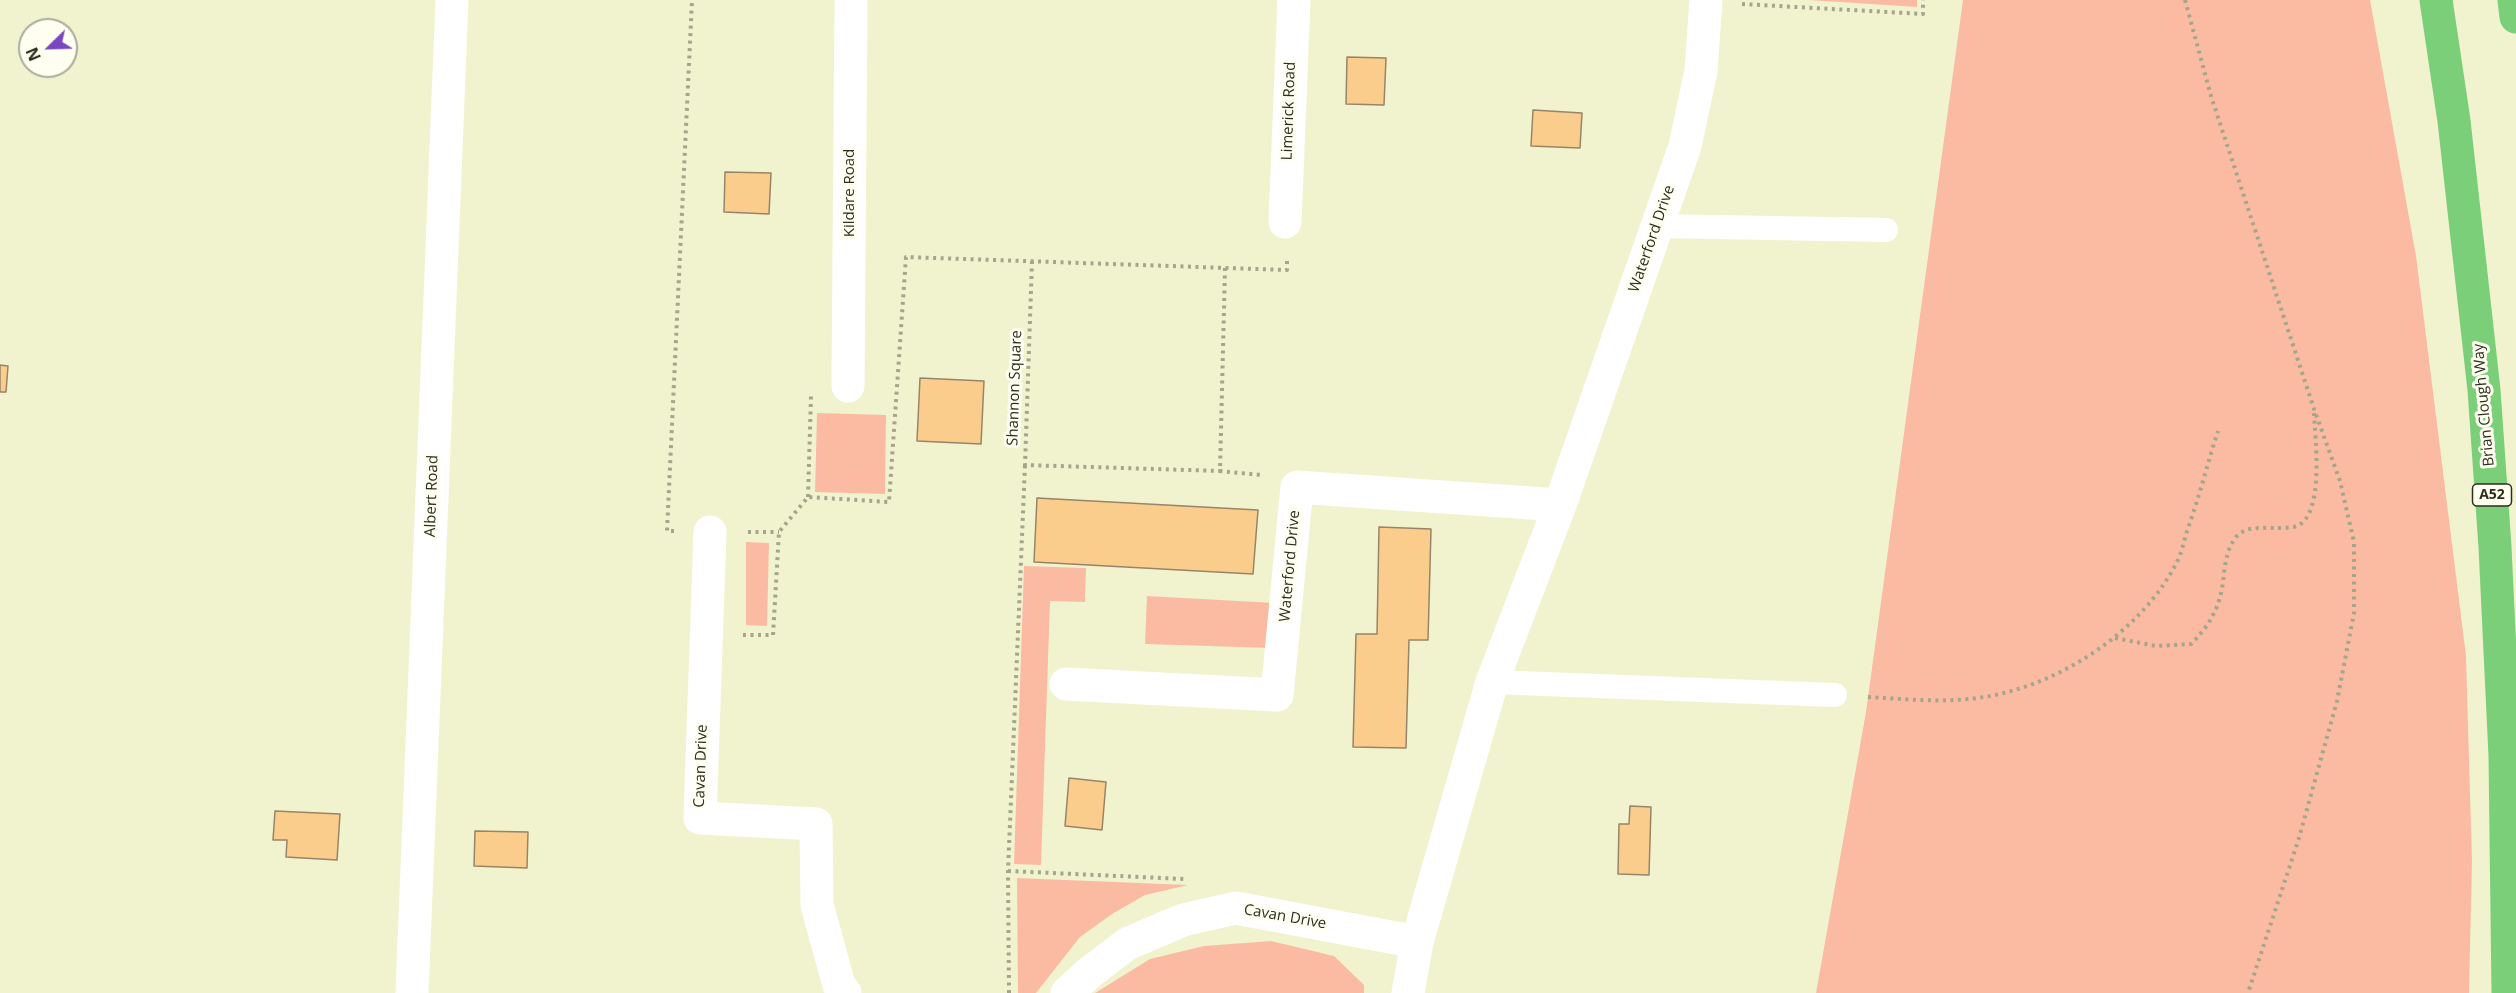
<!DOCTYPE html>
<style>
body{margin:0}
#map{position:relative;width:2516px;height:993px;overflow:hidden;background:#f1f3cf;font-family:"Open Sans",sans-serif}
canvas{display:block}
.north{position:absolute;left:18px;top:18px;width:60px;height:60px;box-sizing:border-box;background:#fefff0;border:2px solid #aaab9d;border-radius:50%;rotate:247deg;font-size:16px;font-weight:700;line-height:24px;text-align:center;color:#2d2d20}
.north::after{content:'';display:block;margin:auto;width:21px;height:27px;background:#7a47be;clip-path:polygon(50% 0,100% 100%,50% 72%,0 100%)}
</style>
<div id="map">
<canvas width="2516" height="993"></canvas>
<div class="north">N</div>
</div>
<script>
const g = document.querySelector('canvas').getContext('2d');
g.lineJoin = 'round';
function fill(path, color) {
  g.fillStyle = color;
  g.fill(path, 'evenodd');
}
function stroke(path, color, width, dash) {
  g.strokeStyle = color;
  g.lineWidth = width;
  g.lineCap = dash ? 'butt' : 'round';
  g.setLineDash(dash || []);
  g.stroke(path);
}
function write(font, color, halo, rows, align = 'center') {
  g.font = font + ' "Open Sans",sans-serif';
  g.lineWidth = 6;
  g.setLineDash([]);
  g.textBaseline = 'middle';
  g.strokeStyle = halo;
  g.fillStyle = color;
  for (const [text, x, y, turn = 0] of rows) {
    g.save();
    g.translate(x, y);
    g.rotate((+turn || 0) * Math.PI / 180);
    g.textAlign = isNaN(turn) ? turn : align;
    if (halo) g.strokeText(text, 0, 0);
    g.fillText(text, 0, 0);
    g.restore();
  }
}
const green = new Path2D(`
 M1809 0H1917V7Z
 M1963 0H2370L2416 256 2466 656 2472 861 2469 993H1816L1866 712Z
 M817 413 886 415 885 494 815 492Z
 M746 542 769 543 767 626 746 625Z
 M1024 566 1086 568 1085 602 1050 601 1041 865 1014 864Z
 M1147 596 1275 603 1272 648 1145 644Z
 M1017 878 1188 885 1145 895 1112 914 1080 937 1036 993H1018Z
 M1271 941 1334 956 1364 985V993H1095L1150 959 1204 946Z`);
const building = new Path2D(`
 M1347 57 1386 58 1384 105 1346 104Z
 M1533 110 1582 113 1580 148 1531 146Z
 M725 172 771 173 769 214 724 212Z
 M0 365 8 366 6 392H0Z
 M920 378 984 381 981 444 917 441Z
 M1037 498 1258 510 1253 574 1034 562Z
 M1379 527 1431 529 1428 640H1409L1406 748 1353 747 1356 634H1377Z
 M1069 778 1106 782 1102 830 1065 826Z
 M1630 806 1651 807 1649 875 1618 874 1619 824H1629Z
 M275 811 340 814 337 860 286 857 287 840H273Z
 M475 831 528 832 527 868 474 866Z`);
const path = new Path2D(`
 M2185 0 2211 96 2314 409 2340 481 2354 542V613L2337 701 2299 838 2248 993
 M1742 4 1923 14V0
 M1032 261 1025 465 1220 471
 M1225 268 1220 471 1261 475
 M808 497 811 396
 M674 531H667L692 0
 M748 532H779
 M743 635H773L779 532 808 497 889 502 906 257 1287 270V259
 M2115 638 2156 646 2191 644C2207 628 2217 613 2222 589 2225 571 2224 553 2236 537 2246 526 2261 528 2274 528 2281 528 2291 528 2297 526 2325 514 2315 438 2314 413
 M1868 697C1904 699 1941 703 1977 698 2056 688 2141 633 2177 562 2182 552 2184 541 2187 531 2199 498 2207 465 2218 431
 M1008 871 1184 879
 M1009 993 1008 871 1025 465`);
const lane = new Path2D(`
 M1657 226 1886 230
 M1492 682 1835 695`);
const street = new Path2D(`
 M1285 222 1294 0
 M848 386 851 0
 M710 532 700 818 816 824 817 905 839 985 845 993
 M1066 684 1277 695 1297 487 1560 505
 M412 993 452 0
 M1067 993 1089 973 1127 944 1183 920 1236 908 1417 942
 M1408 993 1417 942 1492 682 1560 505 1685 146 1701 71 1706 0`);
const highway = new Path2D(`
 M2436 0 2454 121 2484 390 2495 547 2505 756 2508 993
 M2514 0 2516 17`);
const shields = [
 [2492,495,39]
];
const shieldNames = [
 ["A52",2492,495]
];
const streetNames = [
 ["Limerick Road",1289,111,-88],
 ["Kildare Road",850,193,-90],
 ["Waterford Drive",1652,239,-71],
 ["Shannon Square",1015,388,-88],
 ["Brian Clough Way",2484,405,-95],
 ["Albert Road",432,496,-88],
 ["Waterford Drive",1290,566,-85],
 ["Cavan Drive",701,766,-88],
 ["Cavan Drive",1285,917,10]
];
fill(green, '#fbbba3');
fill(building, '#fbcd8d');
stroke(building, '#988468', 1.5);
stroke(path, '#a4a58a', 4, [3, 4.5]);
stroke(lane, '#fff', 24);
stroke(street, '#fff', 33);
stroke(highway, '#7ccf79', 33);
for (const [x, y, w] of shields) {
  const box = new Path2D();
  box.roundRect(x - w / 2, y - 11, w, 22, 4.5);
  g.fillStyle = '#fefff0';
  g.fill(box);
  stroke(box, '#2d2d20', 1.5);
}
write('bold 14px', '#2d2d20', null, shieldNames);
write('15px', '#2d2d20', '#fefff0', streetNames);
</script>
